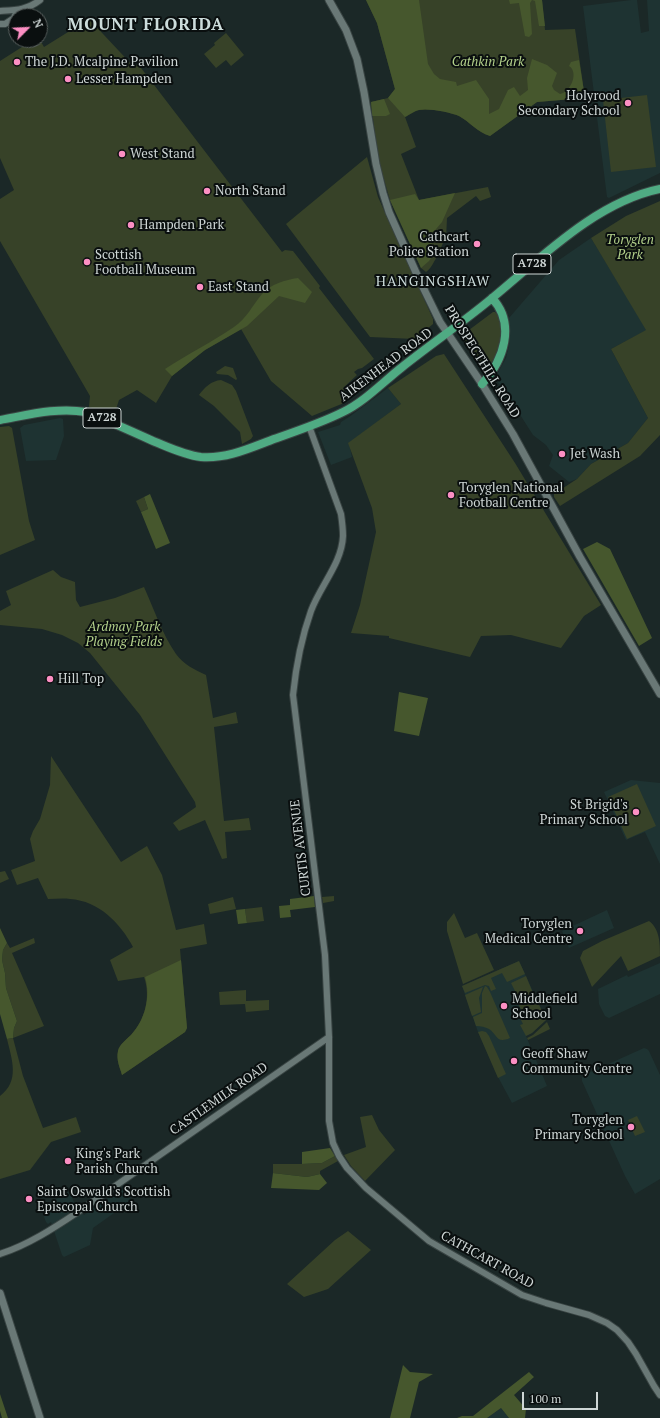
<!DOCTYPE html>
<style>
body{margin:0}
#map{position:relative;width:660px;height:1418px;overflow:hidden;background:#1b2827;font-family:"PT Serif",serif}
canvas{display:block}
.north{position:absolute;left:8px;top:8px;width:40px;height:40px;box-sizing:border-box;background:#0a0f0f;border:1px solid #585f5e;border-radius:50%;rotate:66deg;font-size:11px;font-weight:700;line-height:16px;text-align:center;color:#ced6d5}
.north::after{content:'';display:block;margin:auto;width:14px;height:18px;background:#fc8fc3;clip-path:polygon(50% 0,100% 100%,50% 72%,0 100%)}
.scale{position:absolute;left:522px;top:1392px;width:76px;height:18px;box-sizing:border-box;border:2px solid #ced6d5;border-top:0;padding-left:5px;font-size:12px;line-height:14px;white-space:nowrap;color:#ced6d5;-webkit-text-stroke:3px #0a0f0f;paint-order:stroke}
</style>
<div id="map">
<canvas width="660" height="1418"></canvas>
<div class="north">N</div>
<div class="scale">100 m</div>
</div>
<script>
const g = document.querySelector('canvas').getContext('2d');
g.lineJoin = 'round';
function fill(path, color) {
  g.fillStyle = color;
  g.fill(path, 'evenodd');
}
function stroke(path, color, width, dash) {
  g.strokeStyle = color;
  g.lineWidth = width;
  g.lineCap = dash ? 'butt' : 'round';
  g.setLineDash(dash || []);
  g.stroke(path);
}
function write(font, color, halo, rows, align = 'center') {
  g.font = font + ' "PT Serif",serif';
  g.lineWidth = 4;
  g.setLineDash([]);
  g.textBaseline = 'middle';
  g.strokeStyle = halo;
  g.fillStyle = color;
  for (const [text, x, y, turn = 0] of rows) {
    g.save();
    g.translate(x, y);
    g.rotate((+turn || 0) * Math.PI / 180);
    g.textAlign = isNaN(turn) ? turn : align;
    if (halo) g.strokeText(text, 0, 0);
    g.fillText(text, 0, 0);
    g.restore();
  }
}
const built = new Path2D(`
 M631 0H637L641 33 649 31 647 0H660V173L609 198 607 197 583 6Z
 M591 238 647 330 611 349 648 418 628 443 591 464 577 479 569 482 549 466 553 455 546 445 533 435 510 399 495 378 506 358 509 345 510 332 509 318 559 260Z
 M388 388 401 404 349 443 352 457 331 465 318 432 340 425 341 422 349 417Z
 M60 418 63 419 64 436 56 460 26 461 20 428 24 425Z
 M631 780 660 783V864L645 832 626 840 604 792Z
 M607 910 614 928 569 948 562 931Z
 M519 961 546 1020 532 1033 526 1036 547 1086 512 1103 498 1077 478 1032 462 986Z
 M660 963V994L609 1018 605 1016 599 1004 598 989 627 975 628 977Z
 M644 1048 647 1049 649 1051 660 1075V1179L635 1194 625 1176 582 1081V1078L584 1075Z
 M125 1186 131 1201 93 1228 90 1245 64 1257 62 1255 51 1222 48 1224 46 1222 41 1209 66 1193 70 1192 75 1205 84 1215Z
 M501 1408 509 1418H487Z`);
const green = new Path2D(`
 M366 0H542L545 30 575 29 585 98 537 102 490 136C477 132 470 122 459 116 450 112 429 108 419 110 414 111 409 115 405 117L416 147 401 154 419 200 488 187 491 197 480 201 476 196 447 218 446 240 443 243 439 252 440 254C433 260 434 266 426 272L421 268 390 200 378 159 371 102 388 98 395 89 377 23Z
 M89 19 134 67 138 64 282 252 285 250 293 251 320 286 319 288 374 359 362 368 358 369 354 372 357 375 343 388 346 395 344 403 312 416 271 381 241 329 205 350 172 376 156 403 137 390 119 400 114 415 89 407 90 396 0 241V199L14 190 0 158V61L33 40H40L44 47Z
 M226 33 244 55 231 66 226 60 216 68 204 54 215 45 214 43Z
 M647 95 656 167 611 172 603 100Z
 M367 157 378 197 433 319V324L415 339 370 337 286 224Z
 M660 201V435L640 456 560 506 554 497V494L577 479 591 464 628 443 648 418 611 349 646 330 591 238 626 216Z
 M493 312H495L497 314 498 313C500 319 502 326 502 332 503 346 496 366 484 374L461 336Z
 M444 354 515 463 601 605 584 616 561 648 511 635 481 636 470 657 389 638V636L351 633 360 605 376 532 372 508 348 443 401 404 388 388 436 356Z
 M225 366 233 368 237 379 236 380 228 375 217 374 216 372Z
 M221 380 232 385 236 391 253 436 251 439 242 444 240 432 214 406 199 395C205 387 211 381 221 380Z
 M9 426 12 428 29 521 35 540 0 555V427Z
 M144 497 148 509 141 512 136 501Z
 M53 570 61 577 75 582 76 600 80 607 115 598 144 587C154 609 162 634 176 654 183 664 195 670 206 675L213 718 236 712 238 723 214 727 224 821 249 818 251 830 225 832 227 858 222 859 205 820 179 831 173 823 196 807 195 802 140 715 90 653 78 643 62 635 42 629 0 625V611L11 605 6 591Z
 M51 756 121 862 147 846 162 875 176 930 204 924 207 944 180 949 187 1028 185 1032 122 1075C120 1068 116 1060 118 1051 119 1045 127 1039 131 1035 145 1020 151 997 144 977L118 981 110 960 133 947C120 923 99 901 70 899 63 898 55 899 48 899L38 878 17 885 11 870 35 861 30 839 33 831 40 819 50 785Z
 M637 784 656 826 627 839 608 797Z
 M5 871 9 879 0 883V872Z
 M334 896V901L323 903 322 897Z
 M233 897 236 909 210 914 208 904Z
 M262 907 264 921 247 923 245 909Z
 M454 913 465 938 477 933 494 970 463 984 447 931V922Z
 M649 921C660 929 660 944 660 956L628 971 621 956 592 987 580 958 583 951 602 941Z
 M34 938 35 943 12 953 44 1026 13 1038 23 1076 43 1128 76 1117 81 1132 51 1142 30 1170 0 1179V1096C20 1081 12 1060 7 1039L13 1038 14 1028 17 1021 6 988 5 973 2 960 3 950 7 943 10 948Z
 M519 961 525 974 507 982 502 973 491 978 496 989 491 991 489 986 485 985 465 993 462 986Z
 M526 976 533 993 519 999 511 983Z
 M485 986 487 987 490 992 510 1038C496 1044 498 1035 489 1029 485 1027 481 1026 476 1026L473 1017 482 1013V993Z
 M483 987 479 998 481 1012 472 1016 465 995Z
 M246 990V1001L269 1000V1010L246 1012 245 1004 220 1005 219 992Z
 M535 996 546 1020 532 1033 526 1036 520 1025 523 1024 520 1018 524 1016 518 1003Z
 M547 1022 550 1029 528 1040 527 1038 533 1035Z
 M482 1031 486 1032 489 1036 506 1074 498 1078 478 1032Z
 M372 1115 379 1130 395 1150 365 1181 351 1166 344 1155 366 1147 360 1117Z
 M637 1116 645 1132 635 1136 628 1120Z
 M335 1156 338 1161 320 1171V1174L307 1177 273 1173V1164H302L322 1163Z
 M348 1231 371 1250 328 1289 304 1297 287 1284 335 1240Z`);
const forest = new Path2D(`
 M366 0H419L428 64 434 74 440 79 456 82 457 86 476 80 489 99V114L499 109 508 90 514 87 520 96 528 90 527 78 532 59 547 65 557 73 552 86 554 90 560 94C571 92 579 72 569 66L571 62 579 60 585 98 537 102 490 136C477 132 470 122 459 116 450 112 428 108 419 110 414 111 409 115 405 117L388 98 395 89 377 23Z
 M509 0H542L545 26H539L535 1 532 0 530 3 532 34 529 37 525 36 519 3 510 4Z
 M384 99 390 114 386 116H372L371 102Z
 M455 193 442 222 431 235 433 255 429 261 421 268 390 200 415 194 419 200Z
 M298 278 312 292 305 303 279 296 247 326 205 350 172 376 165 369C188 354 212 342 234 327 247 318 252 306 262 294 271 284 285 280 298 278Z
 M150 494 170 543 156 549 141 512 148 509 144 497Z
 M597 542 610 549 652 638 639 646 583 549Z
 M399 692 428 698 419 736 394 731Z
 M314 896 315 907 290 910 291 917 280 918 279 906 290 905V899Z
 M245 909 247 923 238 924 236 910Z
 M0 928 7 943 3 950 2 960 5 973 6 988 17 1021 14 1028 13 1038 7 1039 0 1014Z
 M181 960 187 1028 185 1032 122 1075C120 1068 116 1060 118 1051 119 1045 127 1039 131 1035 145 1020 151 997 145 977Z
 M330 1148 335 1156 322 1163 302 1164V1152Z
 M273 1173 307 1177 320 1174 327 1183 319 1190 271 1188Z
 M403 1365 410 1372 433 1374 419 1382 410 1418H390Z
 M529 1372 534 1377 514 1395 526 1409 525 1418H509L501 1408 487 1418H457L462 1416H473Z
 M0 1394 8 1418H2L0 1411Z`);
const tertiary = new Path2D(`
 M0 11C16 10 27 10 40 0
 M0 24H5L14 18 17 10
 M309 426 341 514C342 521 343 529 343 536 342 563 320 586 311 611 301 639 296 666 293 695L325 955 329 1037V1121L333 1143 339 1156 347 1168 366 1188 429 1241 522 1295 546 1303 589 1315 607 1323 617 1330 628 1342 636 1354 654 1386 660 1395
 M0 1254C28 1245 54 1228 78 1212L329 1037`);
const secondary = new Path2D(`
 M329 0 346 30 357 59 364 92 376 164 383 193 389 212 418 277 440 322 482 384 513 434 580 557 660 694
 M0 1293 40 1418`);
const primary = new Path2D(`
 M482 384C504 360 516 324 492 298
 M0 420C28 415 57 407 86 412 109 421 131 431 153 441 168 447 184 455 201 457 227 459 250 448 274 439 297 431 321 423 343 412 364 402 382 383 401 368 431 344 462 323 491 299 541 258 596 202 660 189`);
const markers = [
 [17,62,4,"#fc8fc3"],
 [68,79,4,"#fc8fc3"],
 [628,103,4,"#fc8fc3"],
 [122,154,4,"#fc8fc3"],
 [207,191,4,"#fc8fc3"],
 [131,225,4,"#fc8fc3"],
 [477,244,4,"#fc8fc3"],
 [87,262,4,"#fc8fc3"],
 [200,287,4,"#fc8fc3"],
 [562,454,4,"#fc8fc3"],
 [451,495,4,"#fc8fc3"],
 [50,679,4,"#fc8fc3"],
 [636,812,4,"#fc8fc3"],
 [580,931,4,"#fc8fc3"],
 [504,1006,4,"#fc8fc3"],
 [514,1061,4,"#fc8fc3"],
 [631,1127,4,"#fc8fc3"],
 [68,1161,4,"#fc8fc3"],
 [29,1199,4,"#fc8fc3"]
];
const shields = [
 [532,264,38],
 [102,418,38]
];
const shieldNames = [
 ["A728",532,264],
 ["A728",102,418]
];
const poiNames = [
 ["The J.D. Mcalpine Pavilion",25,62],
 ["Lesser Hampden",76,79],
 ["Holyrood",620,96,"right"],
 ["Secondary School",620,111,"right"],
 ["West Stand",130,154],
 ["North Stand",215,191],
 ["Hampden Park",139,225],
 ["Cathcart",469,237,"right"],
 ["Police Station",469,252,"right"],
 ["Scottish",95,255],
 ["Football Museum",95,270],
 ["East Stand",208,287],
 ["Jet Wash",570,454],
 ["Toryglen National",459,488],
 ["Football Centre",459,503],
 ["Hill Top",58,679],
 ["St Brigid's",628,805,"right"],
 ["Primary School",628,820,"right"],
 ["Toryglen",572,924,"right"],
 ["Medical Centre",572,939,"right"],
 ["Middlefield",512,999],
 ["School",512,1014],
 ["Geoff Shaw",522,1054],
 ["Community Centre",522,1069],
 ["Toryglen",623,1120,"right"],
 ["Primary School",623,1135,"right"],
 ["King's Park",76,1154],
 ["Parish Church",76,1169],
 ["Saint Oswald's Scottish",37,1192],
 ["Episcopal Church",37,1207]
];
const parkNames = [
 ["Cathkin Park",488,62],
 ["Toryglen",630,240],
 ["Park",630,255],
 ["Ardmay Park",124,627],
 ["Playing Fields",124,642]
];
const streetNames = [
 ["PROSPECTHILL ROAD",482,362,58],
 ["AIKENHEAD ROAD",386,365,-37],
 ["CURTIS AVENUE",301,848,-97],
 ["CASTLEMILK ROAD",219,1099,-35],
 ["CATHCART ROAD",487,1260,29]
];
const neighbourhoodNames = [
 ["HANGINGSHAW",433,282]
];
const districtNames = [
 ["MOUNT FLORIDA",146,25]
];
fill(built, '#1e3332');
fill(green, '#374228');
fill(forest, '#46572d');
stroke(tertiary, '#394443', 8);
stroke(secondary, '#394443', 9);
stroke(primary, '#394443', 10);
stroke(tertiary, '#697876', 6);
stroke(secondary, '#697876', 7);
stroke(primary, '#4fab83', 8);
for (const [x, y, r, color] of markers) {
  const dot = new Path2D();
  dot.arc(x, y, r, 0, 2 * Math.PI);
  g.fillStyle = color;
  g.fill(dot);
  stroke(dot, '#0a0f0f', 1.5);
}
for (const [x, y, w] of shields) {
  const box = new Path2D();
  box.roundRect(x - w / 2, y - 10, w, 20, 3);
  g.fillStyle = '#0a0f0f';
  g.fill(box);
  stroke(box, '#ced6d5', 1);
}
write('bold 12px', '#ced6d5', null, shieldNames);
write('13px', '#ced6d5', '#0a0f0f', poiNames, 'left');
write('italic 13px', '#b3d18b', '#0a0f0f', parkNames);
write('13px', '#ced6d5', '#0a0f0f', streetNames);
g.letterSpacing = '1px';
write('14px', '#ccdcdb', '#0a0f0f', neighbourhoodNames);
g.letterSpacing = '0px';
g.letterSpacing = '1px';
write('bold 17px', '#ccdcdb', '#0a0f0f', districtNames);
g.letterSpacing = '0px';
</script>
